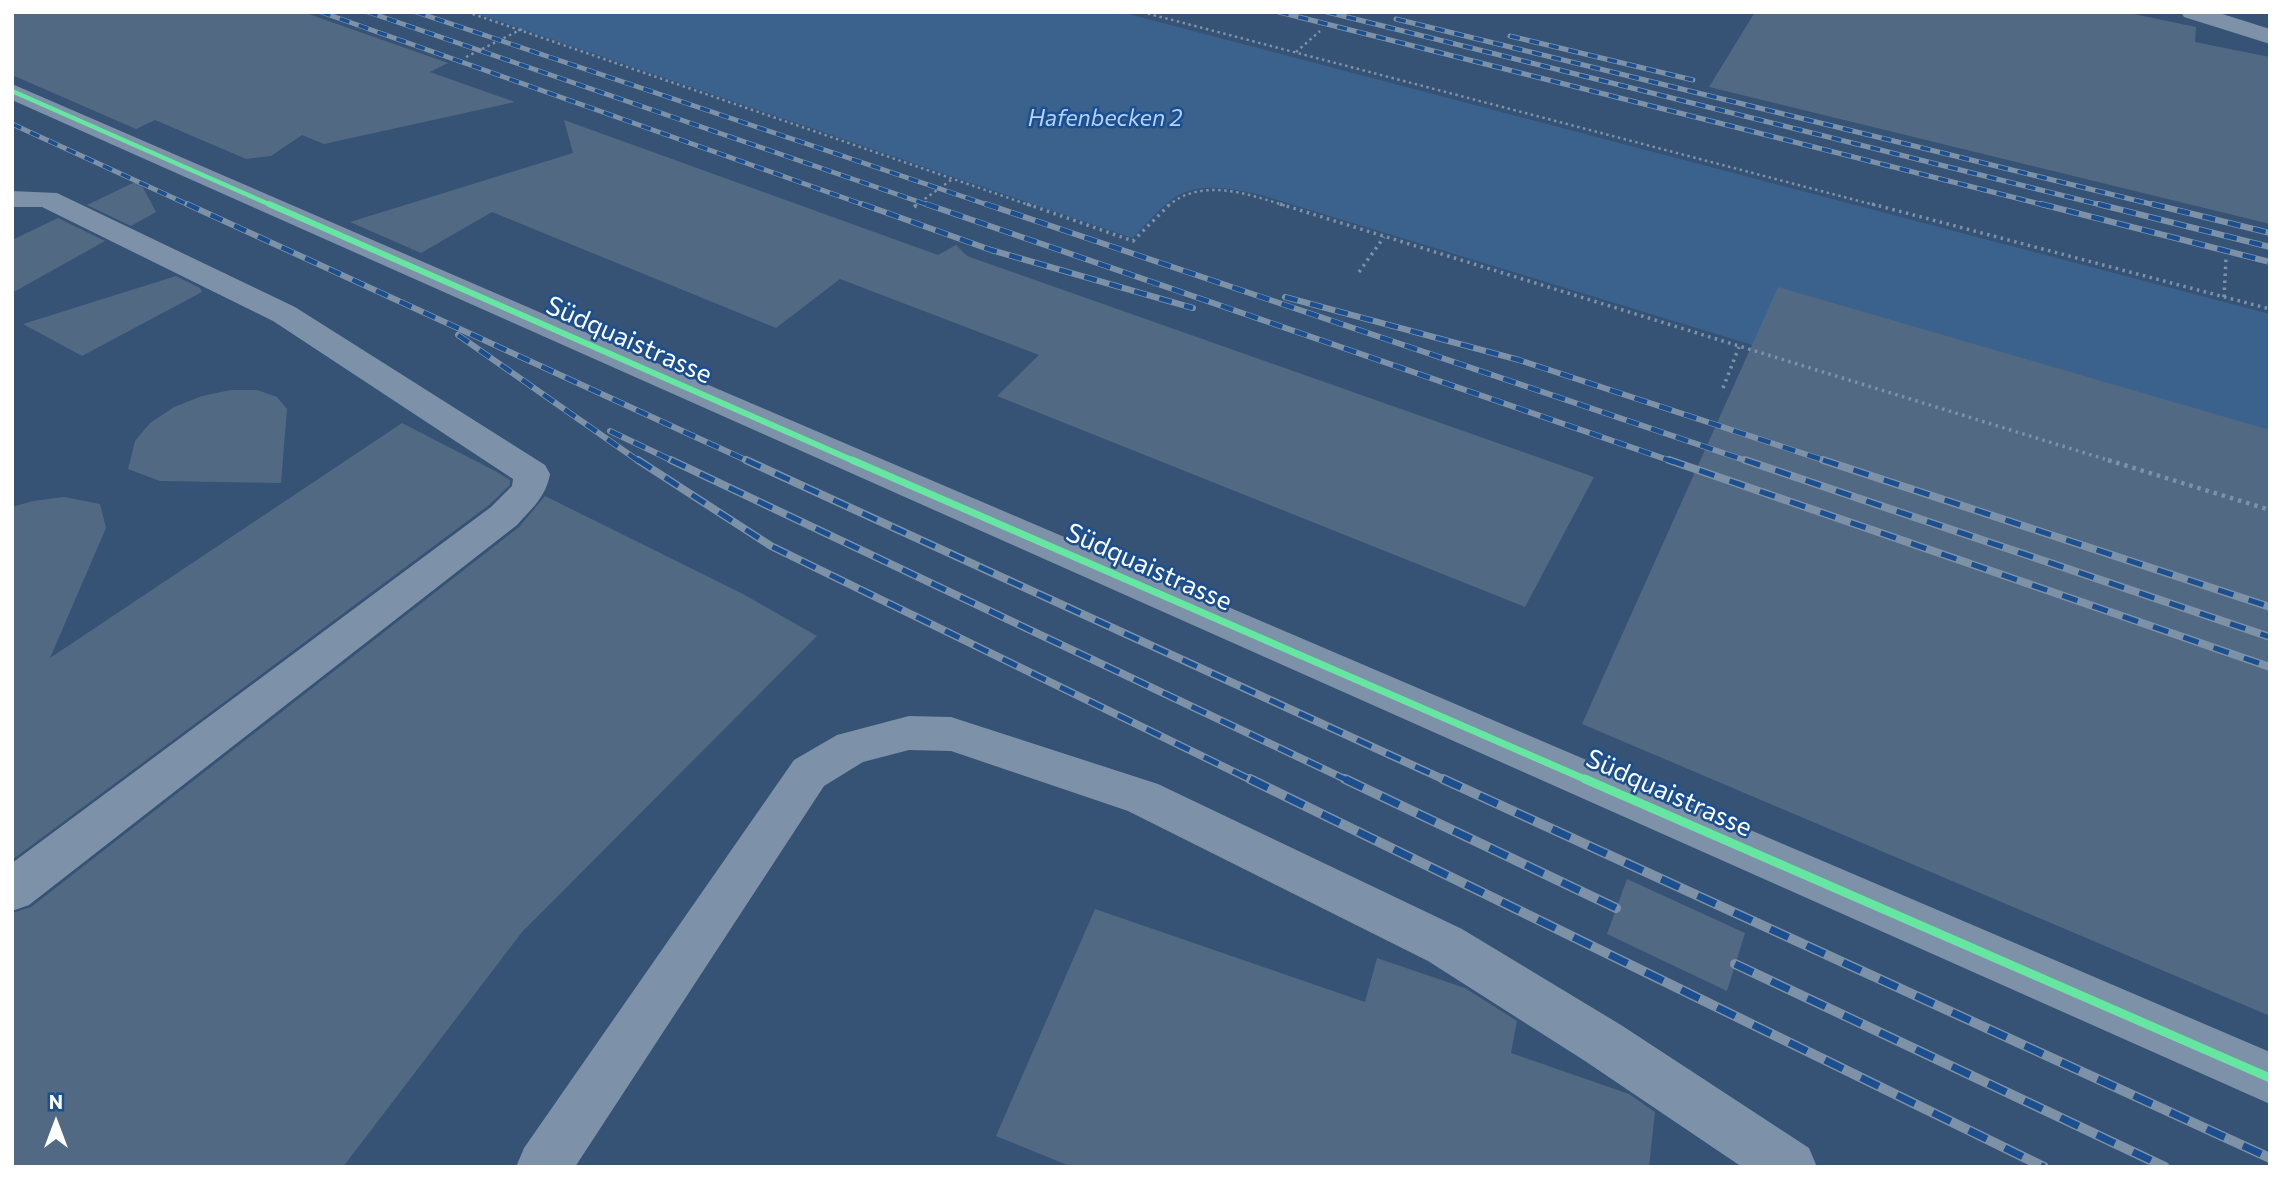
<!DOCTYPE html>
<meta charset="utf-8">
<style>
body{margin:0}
#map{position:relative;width:2282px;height:1179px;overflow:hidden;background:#365274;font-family:Commissioner,sans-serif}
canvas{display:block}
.frame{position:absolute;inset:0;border:14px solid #fff;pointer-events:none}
.north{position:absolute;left:21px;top:1088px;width:70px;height:70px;-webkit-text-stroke:5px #1b4f8f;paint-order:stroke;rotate:0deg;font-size:19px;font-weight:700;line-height:28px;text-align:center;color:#fff}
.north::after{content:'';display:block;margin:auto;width:24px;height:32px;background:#fff;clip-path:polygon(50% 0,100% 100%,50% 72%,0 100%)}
</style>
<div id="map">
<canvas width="2282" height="1179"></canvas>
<div class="frame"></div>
<div class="north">N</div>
</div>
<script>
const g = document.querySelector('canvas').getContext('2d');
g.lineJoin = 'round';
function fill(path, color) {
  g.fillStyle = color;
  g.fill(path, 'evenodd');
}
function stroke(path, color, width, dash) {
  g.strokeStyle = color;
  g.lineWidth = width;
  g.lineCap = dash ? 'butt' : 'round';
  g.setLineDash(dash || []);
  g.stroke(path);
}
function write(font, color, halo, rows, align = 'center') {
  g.font = font + ' Commissioner,sans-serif';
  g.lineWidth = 5;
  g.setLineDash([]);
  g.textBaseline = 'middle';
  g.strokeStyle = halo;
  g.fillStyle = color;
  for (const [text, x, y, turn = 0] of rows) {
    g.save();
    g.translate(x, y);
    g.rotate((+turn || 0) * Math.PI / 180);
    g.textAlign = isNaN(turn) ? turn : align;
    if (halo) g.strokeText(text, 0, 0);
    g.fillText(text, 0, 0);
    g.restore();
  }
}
const water = new Path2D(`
 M472 12H1121L2270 314V503L1261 195C1234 189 1196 180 1171 200 1157 211 1145 226 1132 238Z`);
const building = new Path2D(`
 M12 12H303L448 63 430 72 515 102 324 144 302 135 271 156 246 159 155 120 136 129 12 75Z
 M1755 12H2124L2196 27 2195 42 2270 57V224L1709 87Z
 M564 120 938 255 956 245 967 256 1594 477 1525 607 997 396 1039 355 840 279 776 328 492 212 421 253 350 222 573 153Z
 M139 180 156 212 131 226 87 205Z
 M58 218 105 241 12 293V240Z
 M176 276 200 288 202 292 82 356 23 324Z
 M1778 287 2270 430V1016L1582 724Z
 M231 390H257L277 397 287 409 281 483 160 481 128 469 135 441 150 423 174 407 202 396Z
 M402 423 497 472 510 480V485L489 505 12 860V507L33 501 64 497 100 504 106 528 50 658Z
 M545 496 743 594 817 636 522 932 343 1167H12V913L31 907 519 527Z
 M1627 879 1745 933 1727 991 1607 934Z
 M1095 909 1365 1002 1377 958 1465 988 1517 1021 1511 1053 1629 1094 1655 1112 1649 1167H1072L996 1136Z`);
const pathFar2 = new Path2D(`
 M467 12 1032 206
 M1142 12 1878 206
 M1296 52 1320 31
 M466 57 522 29
 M915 206 951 180
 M1168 206C1201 177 1249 194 1286 206`);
const pathFar1 = new Path2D(`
 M1027 204 1133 241 1170 204
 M1280 204 2114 462
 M1872 204 2270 309
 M914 207 918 204
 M1359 272 1384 237
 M2224 297 2226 259
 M1723 388 1739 347`);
const path = new Path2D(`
 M2108 460 2270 510`);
const minor = new Path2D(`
 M2181 12H2216L2270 29V44L2184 17Z
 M12 84 657 363 2270 1052V1104L12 100Z
 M12 191 57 193 295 307 545 465 550 474C546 497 532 508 517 525L29 905 12 911V863L491 507 512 486 513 479 273 321 42 207H12Z
 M909 716 951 717 1158 784 1462 929 1621 1025 1809 1148 1817 1167H1742L1585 1061 1428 961 1128 811 951 751 909 750 863 762 824 786 575 1167H516L524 1148 794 760 837 735Z`);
const railFar3 = new Path2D(`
 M321 12 867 206
 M368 12 931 206
 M416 12 991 206
 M1279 12 2048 206
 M1327 12 2105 206
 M1396 19 2159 206
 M1510 36 1693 80
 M12 124 191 206`);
const railFar2 = new Path2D(`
 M187 204 750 462
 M862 204 991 250 1193 308
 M926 204 1674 462
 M986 204 1750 462
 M2041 204 2270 262
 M2098 204 2270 247
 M2152 204 2270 233
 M1285 297 1519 360 1829 462
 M458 335 640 462
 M610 431 675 462`);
const railFar1 = new Path2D(`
 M638 460 771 546 1253 781
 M671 460 1349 781
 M746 460 1447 781
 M1669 460 2270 667
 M1745 460 2270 637
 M1823 460 2270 607`);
const rail = new Path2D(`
 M1250 779 2044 1167
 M1345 779 1616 908
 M1443 779 2270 1158
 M1735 964 2165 1167`);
const cyclewayFar3 = new Path2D(`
 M12 91 273 206`);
const cyclewayFar2 = new Path2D(`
 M269 204 856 462`);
const cyclewayFar1 = new Path2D(`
 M852 460 1589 781`);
const cycleway = new Path2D(`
 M1585 779 2270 1078`);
const farWaternames = [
 ["Hafenbecken 2",1105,118]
];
const streetNames = [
 ["Südquaistrasse",629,340,24],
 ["Südquaistrasse",1149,567,24],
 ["Südquaistrasse",1669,793,24]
];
fill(water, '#3b618d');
fill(building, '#526984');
stroke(pathFar2, '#7d92a8', 2.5, [2.5, 3.5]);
stroke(pathFar1, '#7d92a8', 3.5, [2.5, 4.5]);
stroke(path, '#7d92a8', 4.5, [3.5, 5]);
fill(minor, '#7d92a8');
stroke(railFar3, '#7e92a7', 5);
stroke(railFar2, '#7e92a7', 6);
stroke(railFar1, '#7e92a7', 8);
stroke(rail, '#7e92a7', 10);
stroke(railFar3, '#1b4f8f', 3.5, [10]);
stroke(railFar2, '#1b4f8f', 4.5, [13]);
stroke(railFar1, '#1b4f8f', 5, [16]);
stroke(rail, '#1b4f8f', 7, [20]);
stroke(cyclewayFar3, '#66e7a1', 4.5);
stroke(cyclewayFar2, '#66e7a1', 6);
stroke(cyclewayFar1, '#66e7a1', 7);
stroke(cycleway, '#66e7a1', 9);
write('italic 23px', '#b5d3f5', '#1b4f8f', farWaternames);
write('26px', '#fff', '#1b4f8f', streetNames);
</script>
